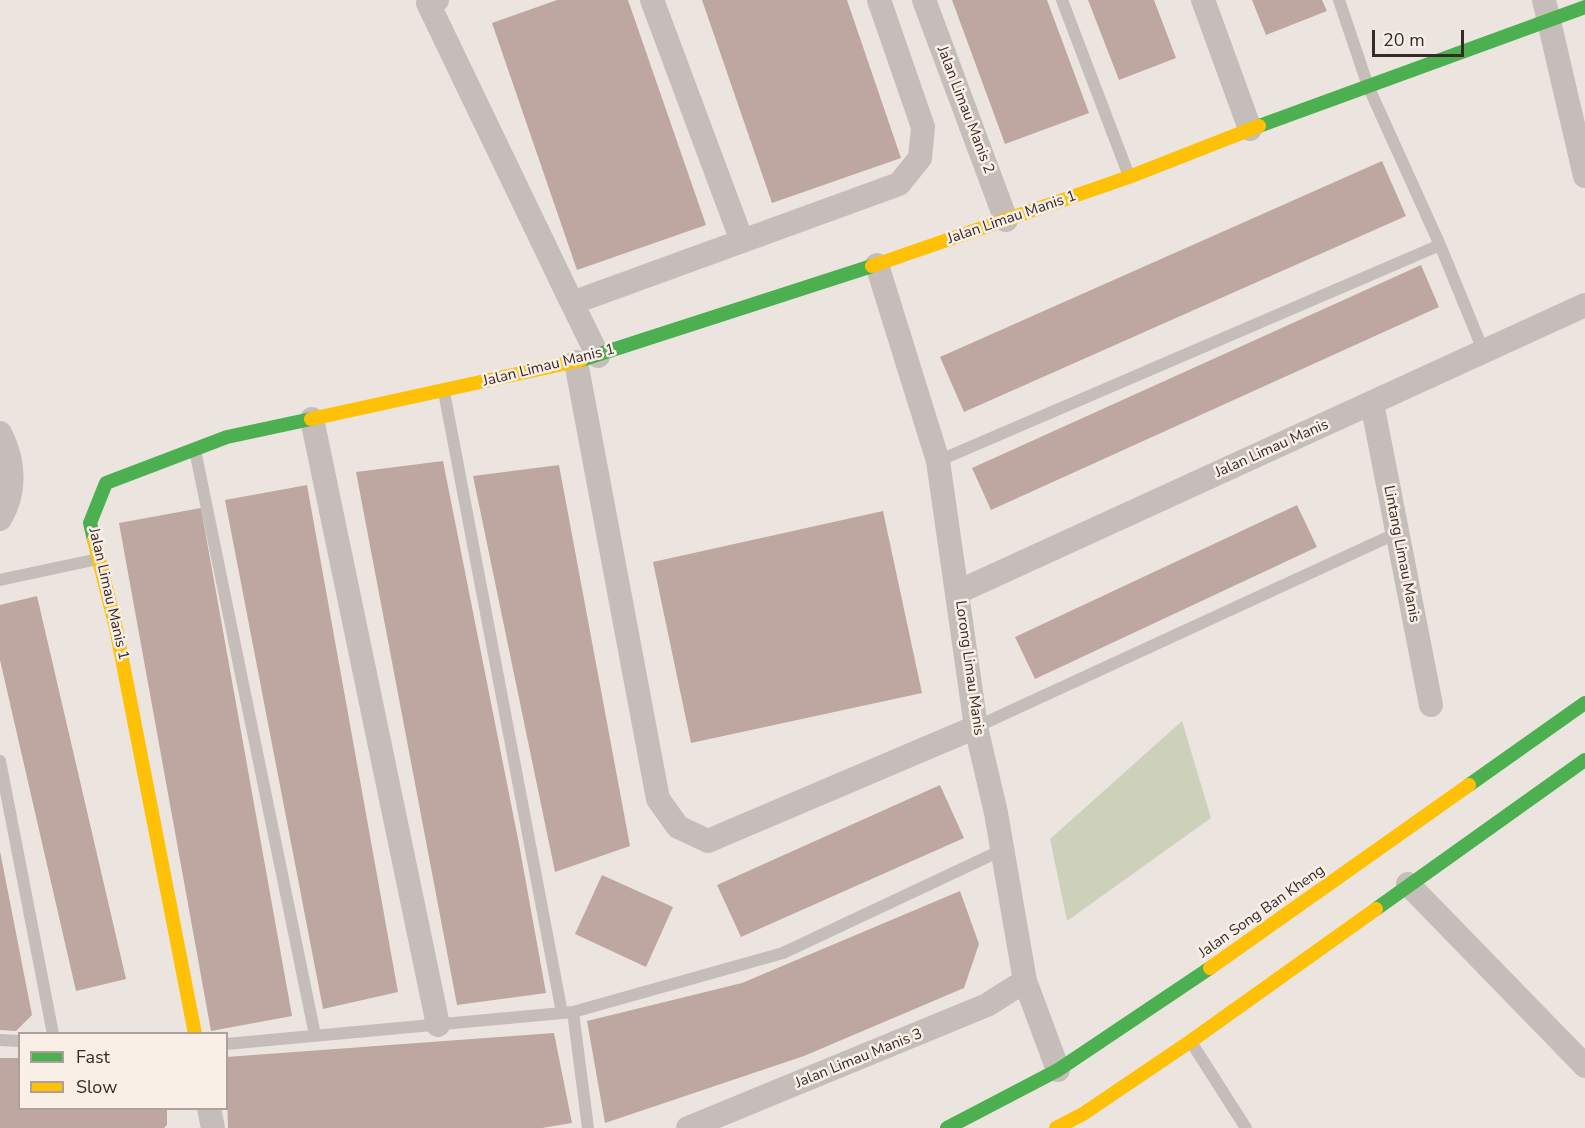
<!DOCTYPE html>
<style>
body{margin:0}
#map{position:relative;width:1585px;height:1128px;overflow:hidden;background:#ece5df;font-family:"Nunito Sans",sans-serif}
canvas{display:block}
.legend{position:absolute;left:18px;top:1032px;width:210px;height:78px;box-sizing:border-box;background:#f9efe7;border:2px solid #aba09a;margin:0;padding:8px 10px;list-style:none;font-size:18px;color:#352a27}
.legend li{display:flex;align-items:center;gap:12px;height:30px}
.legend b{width:30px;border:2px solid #aba09a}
.scale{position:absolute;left:1372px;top:30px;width:92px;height:27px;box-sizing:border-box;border:3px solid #352a27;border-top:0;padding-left:8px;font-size:18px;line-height:21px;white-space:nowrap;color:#352a27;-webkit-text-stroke:4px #f9efe7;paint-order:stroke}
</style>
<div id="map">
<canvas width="1585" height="1128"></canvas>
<ul class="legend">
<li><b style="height:8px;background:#4caf50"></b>Fast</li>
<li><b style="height:8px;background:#ffc107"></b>Slow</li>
</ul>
<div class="scale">20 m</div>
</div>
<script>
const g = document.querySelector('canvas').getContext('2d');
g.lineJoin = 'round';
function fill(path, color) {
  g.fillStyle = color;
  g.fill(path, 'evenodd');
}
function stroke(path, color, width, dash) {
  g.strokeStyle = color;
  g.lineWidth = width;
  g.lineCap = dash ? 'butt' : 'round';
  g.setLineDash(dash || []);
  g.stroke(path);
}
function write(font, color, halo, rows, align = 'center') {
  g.font = font + ' "Nunito Sans",sans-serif';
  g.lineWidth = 5;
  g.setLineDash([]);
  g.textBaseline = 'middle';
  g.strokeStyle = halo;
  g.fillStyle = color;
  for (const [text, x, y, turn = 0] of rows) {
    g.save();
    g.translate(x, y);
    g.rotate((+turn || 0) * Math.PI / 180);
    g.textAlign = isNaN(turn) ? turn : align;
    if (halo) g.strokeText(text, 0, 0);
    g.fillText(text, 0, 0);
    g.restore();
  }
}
const green = new Path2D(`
 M1182 721 1211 818 1067 921 1050 839Z`);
const building = new Path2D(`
 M557 0H628L706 225 577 270 492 23Z
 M702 0H847L901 158 772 203Z
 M952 0H1047L1089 113 1005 144Z
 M1088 0H1154L1176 58 1119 80Z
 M1252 0H1322L1327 11 1266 35Z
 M1382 161 1406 216 964 412 940 357Z
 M1421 265 1439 307 991 510 972 468Z
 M443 461 519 844 546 993 457 1005 356 472Z
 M559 465 630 846 555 872 473 476Z
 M307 485 398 992 323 1009 225 500Z
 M1297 505 1317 547 1035 679 1015 637Z
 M201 508 292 1016 211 1031 119 523Z
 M883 511 922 693 691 743 653 562Z
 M37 596 126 979 76 991 0 660V605Z
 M940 785 964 838 741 937 717 885Z
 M0 851 32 1015 16 1031 0 1030Z
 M602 875 673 907 646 967 575 934Z
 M960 891 979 944 964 988 804 1056 605 1123 587 1021 742 983Z
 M554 1033 572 1123 542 1128H228L226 1057Z
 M0 1058H20V1108H167V1125L164 1128H0Z`);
const lane = new Path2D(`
 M1062 0 1129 176
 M1339 0 1368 86 1440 245
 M444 392 562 1013
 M195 450 315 1035
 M938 461 1440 245 1483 350
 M0 580 98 559
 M976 727 1397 533
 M0 761 53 1034
 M573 1012 588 1128
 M0 1040 20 1041
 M1191 1042 1246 1128
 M226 1044 573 1012 783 953 1002 850`);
const street = new Path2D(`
 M437 0 428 3 572 303 899 184 920 158 923 127 879 0
 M652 0 742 241
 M924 0 1006 220
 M1203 0 1250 129
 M1544 0 1585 176
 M877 265 938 461 976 727 996 813 1025 981 1058 1070
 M572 303 598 356
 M576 362 658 799 678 827 708 841 976 727
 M1372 403 1431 705
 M312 419 438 1025
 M0 433C15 462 16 492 0 519
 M958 592 1585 305
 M1408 884 1585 1066
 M209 1108 213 1128
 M688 1128 987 1005 1025 981`);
const fast = new Path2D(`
 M1259 126 1585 7
 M581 360 872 266
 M94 540 90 523 106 483 227 437 311 419
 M1469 785 1585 703
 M1376 909 1585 760
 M947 1128 1058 1070 1210 968`);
const slow = new Path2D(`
 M872 266 1129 177 1259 126
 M311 419 581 360
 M94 540 116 628 195 1034
 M1210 968 1469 785
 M1056 1128 1083 1114 1191 1041 1376 909`);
const streetNames = [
 ["Jalan Limau Manis 2",965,110,69],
 ["Jalan Limau Manis 1",1012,218,-19],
 ["Jalan Limau Manis 1",549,366,-14],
 ["Jalan Limau Manis",1272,449,-24],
 ["Lintang Limau Manis",1401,554,79],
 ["Jalan Limau Manis 1",108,594,77],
 ["Lorong Limau Manis",969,668,82],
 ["Jalan Song Ban Kheng",1262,912,-35],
 ["Jalan Limau Manis 3",859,1059,-22]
];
fill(green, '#ced1ba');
fill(building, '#bfa7a1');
stroke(lane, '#c5bdb9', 12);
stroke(street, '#c5bdb9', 24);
stroke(fast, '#4caf50', 14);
stroke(slow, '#ffc107', 14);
write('15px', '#352a27', '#f9efe7', streetNames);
</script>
